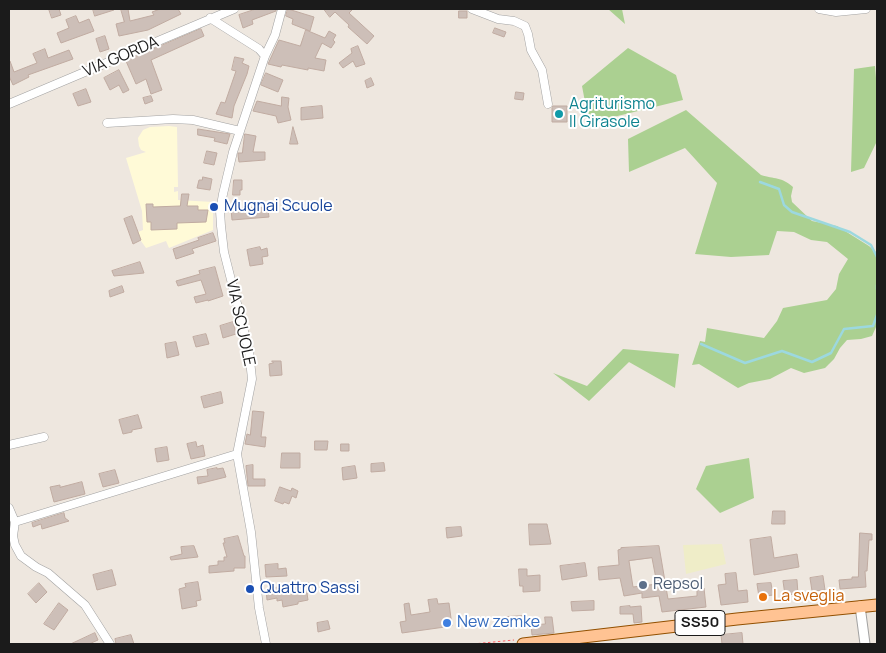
<!DOCTYPE html>
<style>
body{margin:0}
#map{position:relative;width:886px;height:653px;overflow:hidden;background:#eee7df;font-family:Manrope,sans-serif}
canvas{display:block}
.frame{position:absolute;inset:0;border:10px solid #1b1b1b;pointer-events:none}
</style>
<div id="map">
<canvas width="886" height="653"></canvas>
<div class="frame"></div>
</div>
<script>
const g = document.querySelector('canvas').getContext('2d');
g.lineJoin = 'round';
function fill(path, color) {
  g.fillStyle = color;
  g.fill(path, 'evenodd');
}
function stroke(path, color, width, dash) {
  g.strokeStyle = color;
  g.lineWidth = width;
  g.lineCap = dash ? 'butt' : 'round';
  g.setLineDash(dash || []);
  g.stroke(path);
}
function write(font, color, halo, rows, align = 'center') {
  g.font = font + ' Manrope,sans-serif';
  g.lineWidth = 4;
  g.setLineDash([]);
  g.textBaseline = 'middle';
  g.strokeStyle = halo;
  g.fillStyle = color;
  for (const [text, x, y, turn = 0] of rows) {
    g.save();
    g.translate(x, y);
    g.rotate((+turn || 0) * Math.PI / 180);
    g.textAlign = isNaN(turn) ? turn : align;
    if (halo) g.strokeText(text, 0, 0);
    g.fillText(text, 0, 0);
    g.restore();
  }
}
const education = new Path2D(`
 M169 126 177 127 178 187H174V192L178 191V200L213 202V230L169 248 166 241 146 248 141 241 138 232 143 230 142 211 126 158 146 152 141 150 139 146 138 138 143 130 150 127Z`);
const farmland = new Path2D(`
 M722 544 726 564 686 574 683 545Z`);
const forest = new Path2D(`
 M608 9H622L625 24Z
 M628 48 676 75 683 100 589 123 582 86Z
 M875 66 877 90V141L864 168 851 172 854 69Z
 M686 110 761 175C774 179 782 177 793 187L791 196 792 202 812 221 837 226 869 246 877 253V321L876 327 872 336 861 339 847 340 840 348 834 359 825 368 804 373 791 368 770 379 749 383 738 388 699 364 692 365 700 341 705 342 707 328 764 338 777 321 783 308 827 300 836 289 839 274 848 259 827 242 811 240 794 232 777 231 769 255 731 257 695 254 717 183 685 148 629 172 628 139Z
 M623 349 679 354 675 388 629 362 589 401 553 373 587 386Z
 M749 458 754 498 720 513 696 489 706 466Z`);
const stream = new Path2D(`
 M760 182 779 189 784 205 792 212 850 232 871 245 877 257
 M877 285V289
 M701 344 745 363 782 351 812 362 831 353 844 329 873 326 877 315`);
const building = new Path2D(`
 M49 9H59L61 15 52 18Z
 M93 9H114V10L95 16Z
 M121 9H128L130 21 154 15 152 12 160 9H178L181 14 148 30 119 36 116 24 124 22Z
 M256 9H276V11L252 20 253 24 243 28 239 15Z
 M288 9 314 17 310 31 292 24 293 19 286 16Z
 M324 9H353L349 13 374 36 367 44 348 27 349 25 335 12 330 17Z
 M459 11H467V18H459Z
 M76 16 79 23 89 19 94 31 61 43 57 33 69 28 66 20Z
 M495 28 506 32 504 37 493 33Z
 M201 29 204 36 151 60 162 90 151 94 146 79 136 84 126 61Z
 M306 30 325 38 329 31 336 35 333 40 335 42 331 48 322 43 315 58 326 60 324 71 308 68V70L282 65 281 67 268 64 279 40 300 46Z
 M105 36 109 49 100 52 96 39Z
 M358 46 365 64 356 67 353 61 343 68 339 63 352 53 351 49Z
 M45 49 48 58 69 50 73 59 28 75 29 77 13 85 9 76V61H10L14 72 37 63 33 54Z
 M235 57 244 59 242 63 249 66 247 74 234 106 232 118 216 114 221 102 225 103 236 71 232 70Z
 M119 70 129 90 123 93 119 85 110 90 104 78Z
 M266 73 283 80 278 92 261 85Z
 M371 78 374 85 367 88 365 81Z
 M86 89 91 102 78 106 73 94Z
 M516 92 524 93 523 100 515 99Z
 M151 96 153 101 145 104 143 98Z
 M282 97 289 98 288 107 291 120 278 123 276 116 253 111 257 101 281 106Z
 M322 106 323 118 301 120V108Z
 M553 106H567V122H552V108Z
 M293 127 298 144H290Z
 M198 129 230 134 227 144 214 141 215 138 198 135Z
 M245 134 256 136 253 152H265V160L239 162 238 155V153H242Z
 M207 151 217 153 214 165 204 163Z
 M203 177 212 179 210 190 197 188 199 180H202Z
 M234 180H242V190H240V195H233Z
 M182 194H189L187 206H198V210H208L206 222 177 223V229L151 230V222H147L146 204H153V207L180 206Z
 M262 208V211L268 210 269 217 232 220 231 209Z
 M132 216 141 240 133 244 124 219Z
 M213 233 216 241 192 249 194 253 176 259 173 249 199 240 198 238Z
 M260 247 261 250 267 248 268 256 262 257 263 264 250 266 247 250Z
 M140 262 144 273 114 276 112 271Z
 M215 267 223 296 208 301V300L196 303 194 297 206 294 201 280 178 286 176 281 200 274 199 271Z
 M122 286 124 292 110 297 109 291Z
 M233 322 236 334 223 338 220 326Z
 M206 334 209 344 196 347 193 337Z
 M176 342 179 355 167 358 165 344Z
 M272 361H281L282 375 270 376 269 364 273 363Z
 M221 392 223 403 204 408 201 397Z
 M253 411 264 412 261 437H266L265 447 245 444 247 434 250 435Z
 M138 415 142 428 132 430V432L123 434 119 420Z
 M315 441H328L327 450H315Z
 M196 442 197 447 203 445 205 456 191 459 187 444Z
 M341 444H349V451H341Z
 M167 447 169 460 157 462 155 449Z
 M282 453H300V468H281Z
 M384 463 385 471 371 472V464Z
 M253 465V479H265V486H248L246 466Z
 M355 466 357 478 343 480 342 468Z
 M217 468V469L223 468 226 477 198 484 197 477 208 476 207 470Z
 M115 470 119 483 103 487 99 474Z
 M82 482 85 494 54 502 50 487 60 485V487Z
 M280 487 291 491 292 488 298 491 296 498 292 496 289 504 284 502 283 504 275 501Z
 M773 511H785V524H772Z
 M64 513 65 518 69 521 42 529 41 524 33 527 32 523Z
 M529 524H547L551 544 530 545Z
 M461 527 462 536 447 538 446 528Z
 M860 533 872 534V540H869L867 571H865L866 587 840 589 839 580 852 579V577H858Z
 M238 536 244 556H245V568H234V571L209 573V566L218 565V561H224V557H227L223 543H225L224 539Z
 M771 537 774 558 797 554 799 567 754 575 750 540Z
 M194 546 198 557 171 560 170 557 182 554 181 547Z
 M659 546 668 599 697 596V589L704 588 706 607 662 612 659 596 642 598V593L624 596 620 578 599 580 598 567 619 565 618 550 621 549V548ZM652 558 657 584 633 587 629 561Z
 M585 563 587 576 562 580 560 566Z
 M278 564V569L286 568 287 576 266 577 265 565Z
 M519 569H527V576L540 575V591L523 592V586H520Z
 M112 570 116 585 97 590 93 575Z
 M736 573 738 591 747 590 748 602 721 605 718 585 726 584 725 574Z
 M823 576 825 590 812 591 810 578Z
 M797 580 798 594 785 595 783 581Z
 M198 582 201 600 196 601 197 606 182 609 179 589 186 587 185 584Z
 M39 583 47 592 36 603 28 594Z
 M309 583 311 593H307L308 600 298 602V604L283 607 282 600 277 601V598L267 600 266 589 278 587 279 589Z
 M771 583 773 595 759 597 757 584Z
 M437 599 438 604 449 603 452 626 402 633 400 622 406 621 404 604 409 603 411 615 430 612 428 600Z
 M594 601V610L572 611 571 602Z
 M59 603 68 610 54 630 44 624Z
 M630 606V607L641 606 642 622 634 623 633 614H620V607Z
 M523 616 524 625 508 627 507 617Z
 M545 617H552L554 633 532 635 531 625 545 624Z
 M328 621 330 629 318 632 317 623Z
 M95 633 98 640 89 644H71Z
 M742 633 743 644H722L721 635Z
 M131 635 134 644H116L115 639Z`);
const path = new Path2D(`
 M473 644 514 640`);
const minor = new Path2D(`
 M472 9 498 19 514 21 525 26 528 34 531 50 542 70 548 104
 M819 9 836 12 866 9
 M210 18 259 49 265 56
 M9 104 234 9
 M107 123 173 119 193 120 240 131
 M9 445 44 437
 M9 508 15 522 13 536 15 545 21 556 36 567 48 573 85 605 110 644
 M15 522 237 454
 M266 644 259 608 251 532 237 454 252 379 249 351 224 252 221 226 220 211 223 194 233 152 265 56 275 35 282 9`);
const tertiary = new Path2D(`
 M860 606 865 644`);
const primary = new Path2D(`
 M523 644 737 619 877 605`);
const markers = [
 [559,114,5,"#0f9aa8"],
 [214,207,5,"#1a4fb4"],
 [643,585,5,"#5c6f8a"],
 [250,589,5,"#1a4fb4"],
 [763,597,5,"#e8710a"],
 [447,623,5,"#3f7fe0"]
];
const shields = [
 [700,623,50]
];
const shieldNames = [
 ["SS50",700,623]
];
const streetNames = [
 ["VIA GORDA",121,57,-23],
 ["VIA SCUOLE",240,323,78]
];
const cultureNames = [
 ["Agriturismo",569,105],
 ["Il Girasole",569,123]
];
const transitNames = [
 ["Mugnai Scuole",224,207],
 ["Quattro Sassi",260,589]
];
const serviceNames = [
 ["Repsol",653,585]
];
const foodNames = [
 ["La sveglia",773,597]
];
const shopNames = [
 ["New zemke",457,623]
];
fill(education, '#fffad7');
fill(farmland, '#efedc8');
fill(forest, '#abd091');
stroke(stream, '#9cd8df', 2.5);
fill(building, '#cdbfb8');
stroke(building, '#c0aba1', 1);
stroke(minor, '#a2a2a2', 9);
stroke(tertiary, '#a2a2a2', 11);
stroke(primary, '#925000', 13);
stroke(path, '#ff5f62', 1, [2.5, 2.5]);
stroke(minor, '#fff', 8);
stroke(tertiary, '#fff', 9);
stroke(primary, '#ffc393', 11);
for (const [x, y, r, color] of markers) {
  const dot = new Path2D();
  dot.arc(x, y, r, 0, 2 * Math.PI);
  g.fillStyle = color;
  g.fill(dot);
  stroke(dot, '#fff', 2);
}
for (const [x, y, w] of shields) {
  const box = new Path2D();
  box.roundRect(x - w / 2, y - 12.5, w, 25, 4);
  g.fillStyle = '#fff';
  g.fill(box);
  stroke(box, '#1b1b1b', 1);
}
write('bold 15px', '#1b1b1b', null, shieldNames);
write('16px', '#1b1b1b', '#fff', streetNames);
write('16px', '#0d838f', '#fff', cultureNames, 'left');
write('16px', '#164399', '#fff', transitNames, 'left');
write('16px', '#4e5e75', '#fff', serviceNames, 'left');
write('16px', '#c56008', '#fff', foodNames, 'left');
write('16px', '#366cbe', '#fff', shopNames, 'left');
</script>
